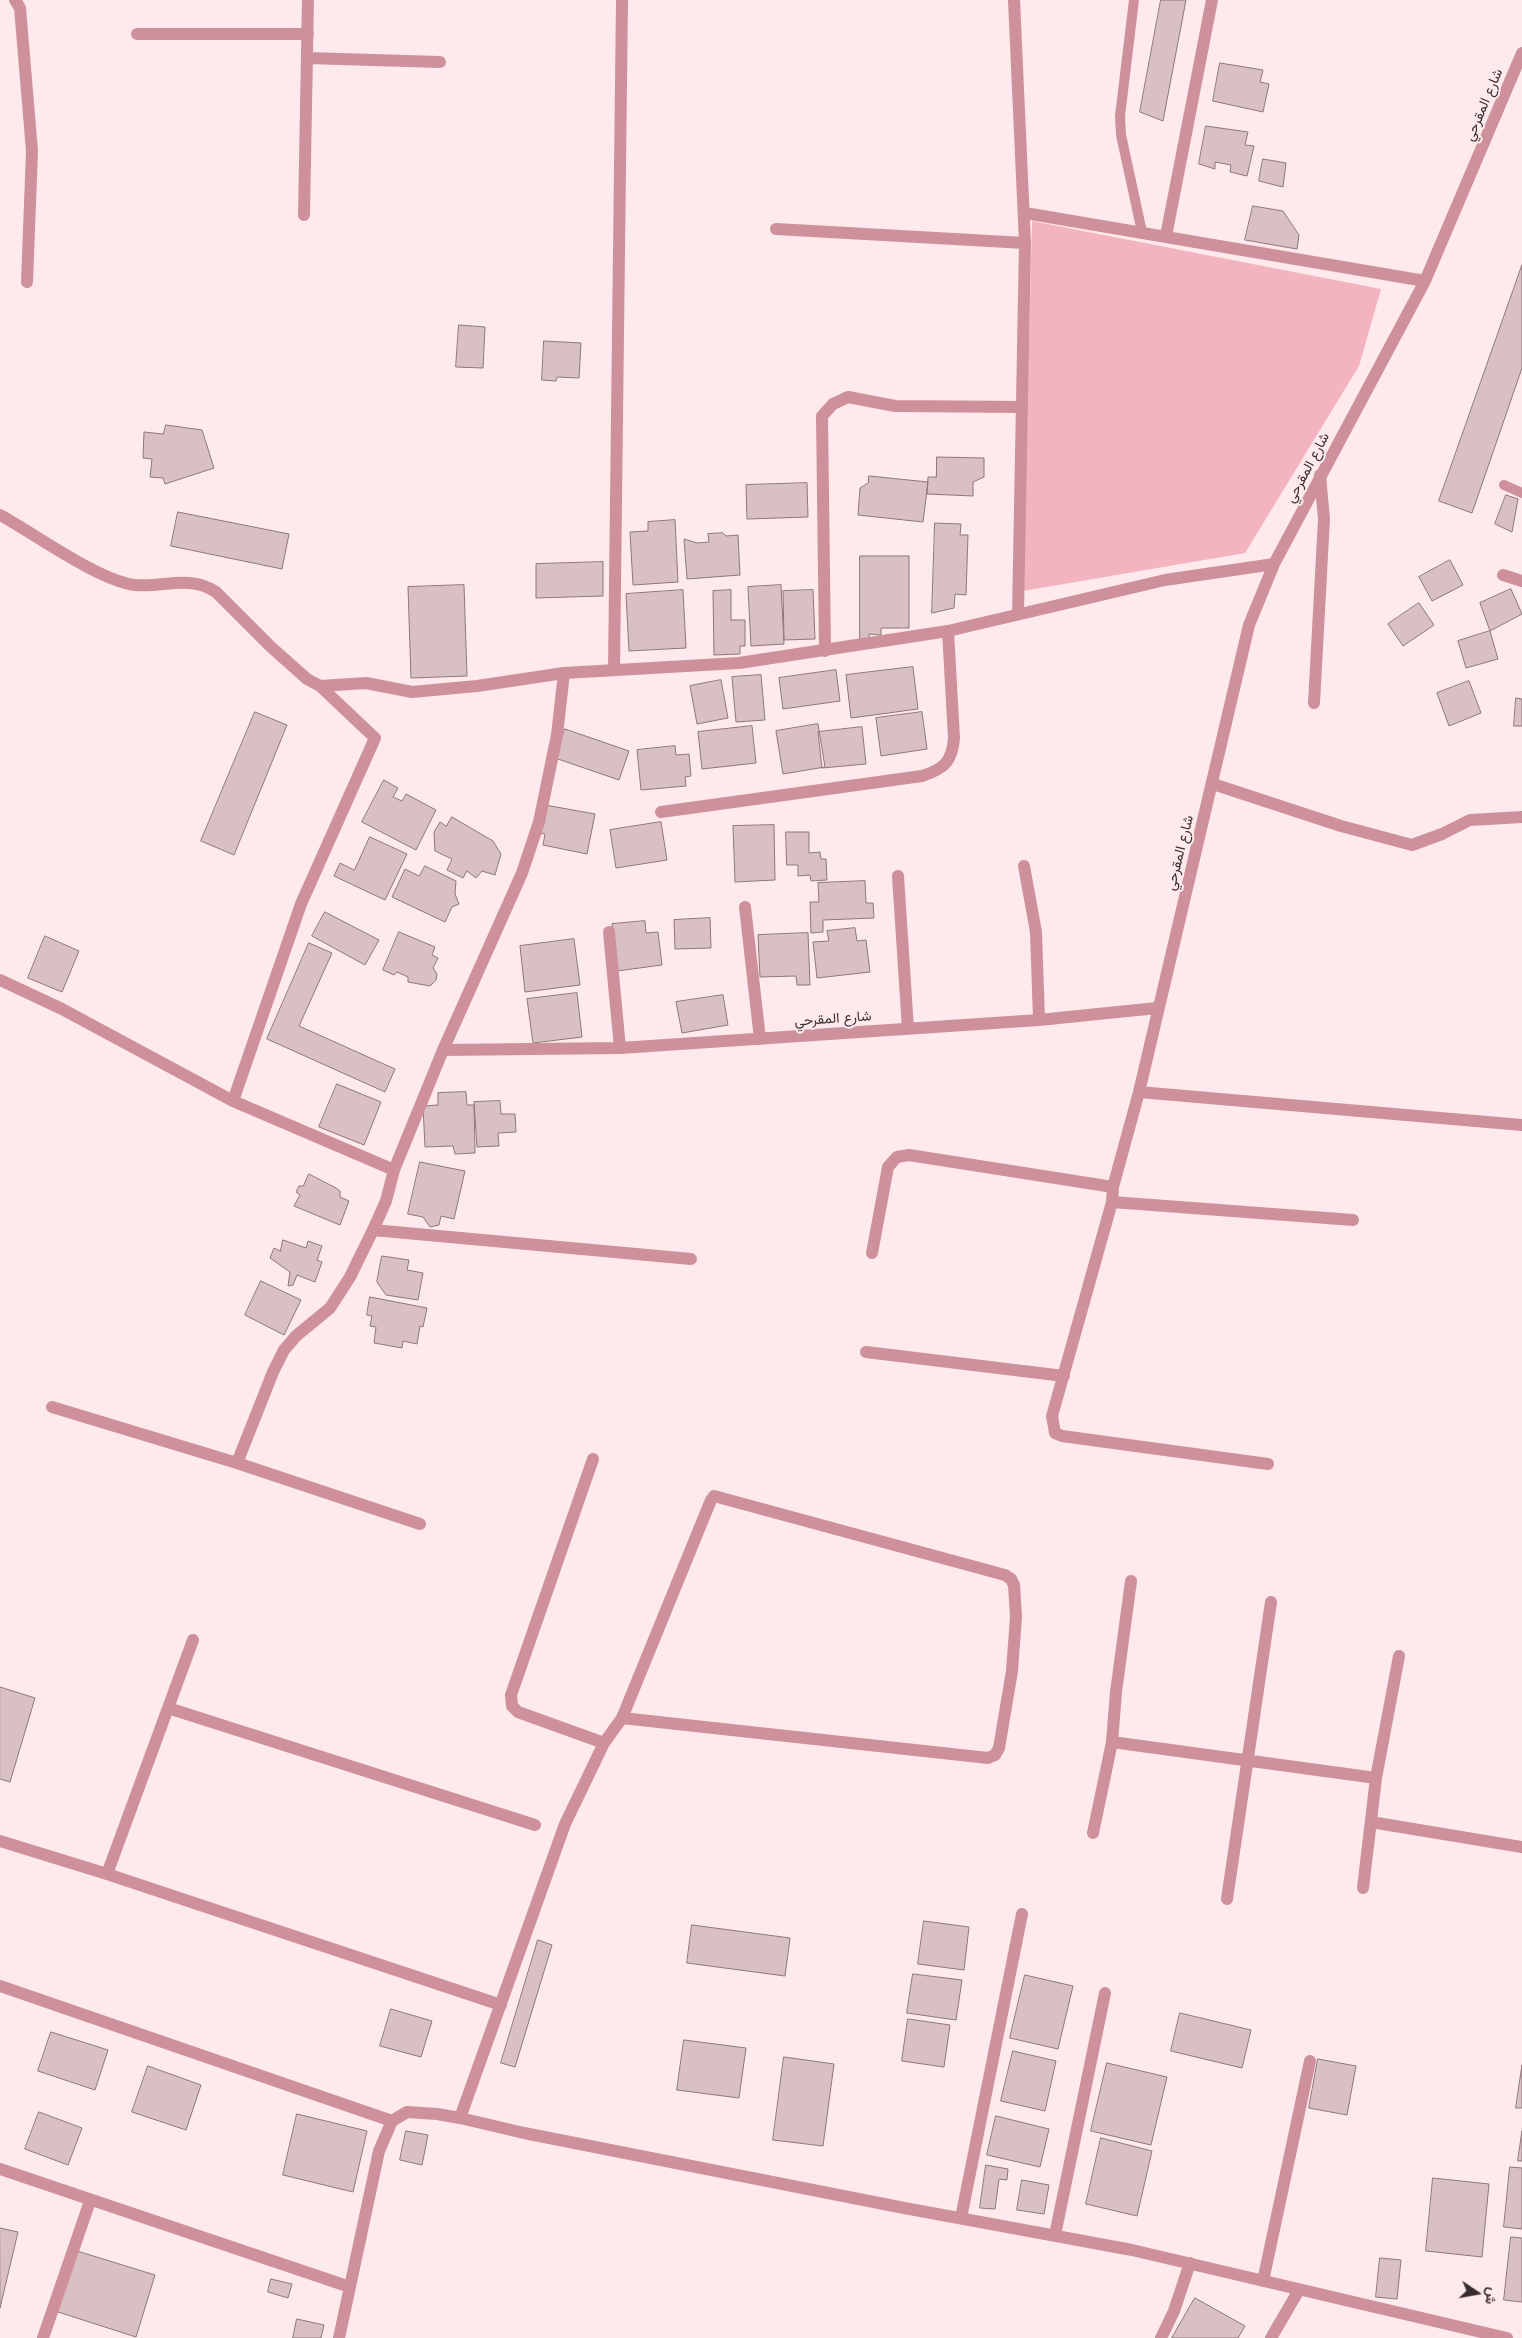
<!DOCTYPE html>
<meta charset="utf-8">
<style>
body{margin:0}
#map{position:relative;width:1522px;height:2338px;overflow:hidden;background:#fee9ec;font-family:Helvetica,Vazirmatn,sans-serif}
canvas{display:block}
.north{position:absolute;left:1452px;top:2268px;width:50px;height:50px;-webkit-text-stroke:4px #fee9ec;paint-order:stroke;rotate:102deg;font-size:14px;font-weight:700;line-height:20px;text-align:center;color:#372d2e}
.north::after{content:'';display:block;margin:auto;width:18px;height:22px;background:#372d2e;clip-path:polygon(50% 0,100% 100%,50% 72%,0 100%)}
</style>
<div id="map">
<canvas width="1522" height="2338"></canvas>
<div class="north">ش</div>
</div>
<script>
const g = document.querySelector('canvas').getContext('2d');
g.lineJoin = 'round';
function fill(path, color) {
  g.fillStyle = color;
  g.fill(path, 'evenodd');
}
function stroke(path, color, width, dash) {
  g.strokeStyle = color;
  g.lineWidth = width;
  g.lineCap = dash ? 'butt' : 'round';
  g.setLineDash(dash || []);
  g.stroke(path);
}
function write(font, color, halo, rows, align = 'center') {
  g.font = font + ' Helvetica,Vazirmatn,sans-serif';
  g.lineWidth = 4;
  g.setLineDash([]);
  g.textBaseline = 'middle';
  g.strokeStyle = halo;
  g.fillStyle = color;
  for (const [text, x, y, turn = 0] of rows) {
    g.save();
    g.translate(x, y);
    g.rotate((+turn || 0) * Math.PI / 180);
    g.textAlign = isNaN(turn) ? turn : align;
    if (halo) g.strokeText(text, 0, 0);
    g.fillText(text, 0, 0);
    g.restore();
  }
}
const green = new Path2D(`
 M1032 221 1381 289 1359 366 1245 553 1023 591Z`);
const building = new Path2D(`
 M1161 0H1186L1163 121 1140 112Z
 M1220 63 1263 70 1260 82 1269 84 1263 112 1213 101Z
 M1206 126 1248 132 1245 145 1254 146 1247 176 1230 172 1231 165 1215 162V169L1199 164Z
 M1263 159 1286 163 1283 187 1259 181Z
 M1253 206 1283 211 1299 235 1297 249 1245 240Z
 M1522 265V368L1472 513 1439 501Z
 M459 325 485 327 483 368 456 367Z
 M544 341 581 343 579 378 557 377 556 381 542 380Z
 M166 425 202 430 214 468 165 484 163 478 150 477 152 459 143 458 144 432 163 434Z
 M937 457 984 458V477L973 482V496L927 494 928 477H936Z
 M869 476 928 482 923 522 858 515 860 488 868 483Z
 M807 483 808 517 747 519 746 485Z
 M1506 495 1518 499 1512 532 1495 524Z
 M178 512 289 534 282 569 171 546Z
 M675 520 678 582 633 585 630 532 648 531V522Z
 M935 523 961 524 960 535H968L966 595 955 594 954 608 932 613Z
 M723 533 726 536 738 535 740 575 687 579 684 539 697 543 709 542 708 534Z
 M860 556H909V628H881V635L869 634V640H860Z
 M1450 560 1463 585 1432 601 1419 577Z
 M603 562V596L536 598V564Z
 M464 585 467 676 411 678 408 587Z
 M781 585 784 644 751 646 748 587Z
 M1511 589 1522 614 1490 631 1480 603Z
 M683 590 686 648 629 651 626 594Z
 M731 590V620H745V646H740V654L714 655 713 591Z
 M813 590 815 639 784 640 783 591Z
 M1419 603 1434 625 1403 646 1388 624Z
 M1490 631 1498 659 1466 668 1458 641Z
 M913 667 918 709 851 718 846 675Z
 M836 670 840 701 783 709 779 678Z
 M761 675 765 720 736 722 732 677Z
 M721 680 728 718 697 724 690 686Z
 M1469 681 1481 713 1449 726 1437 693Z
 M1516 698 1522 699V726H1514Z
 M255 712 287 725 234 855 201 841Z
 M922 712 927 749 881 756 876 718Z
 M818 724 825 767 783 774 776 731Z
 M752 726 756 763 702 769 698 732Z
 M862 727 866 764 822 768 818 732Z
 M565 729 629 751 619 780 555 758Z
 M675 746 676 755 689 754 691 776 685 777 686 786 641 790 637 750Z
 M384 780 398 788 393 797 402 801 406 794 436 810 416 850 362 822Z
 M545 805 595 814 587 854 543 845 545 834 539 833Z
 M452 817 493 841 501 854 495 875 482 871 476 878 467 871 463 878 447 870 452 859 435 851 434 832 440 822 446 826Z
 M661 822 667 860 616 868 610 830Z
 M774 825 775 880 735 882 733 826Z
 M786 832H809V853L820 852 821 859H826L827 880 811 881 810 875 798 876V865H787Z
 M370 837 407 854 385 900 334 876 340 863 354 870Z
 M425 866 456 881 455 894 459 904 452 907 445 922 392 897 405 869 419 876Z
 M865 881 866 903H873L874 918 823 920V932L811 933 810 902H819L818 883Z
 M325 912 379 940 365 965 312 936Z
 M710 918 711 948 675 949 674 920Z
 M645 921 646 933 658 932 662 965 617 971 612 924Z
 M855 928 857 941 866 940 870 972 817 978 813 942 829 941 827 931Z
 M399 932 435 947 432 955 438 958 433 968 437 974 436 980 430 986 408 982V977L397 972 394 975 383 970Z
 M808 933 810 985H797L796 976 760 977 758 935Z
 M45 936 79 951 62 992 28 978Z
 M574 939 580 985 525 992 520 946Z
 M309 943 332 953 299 1026 395 1069 385 1092 267 1039Z
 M577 993 582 1037 533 1043 527 999Z
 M723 995 728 1025 682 1033 676 1002Z
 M337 1084 381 1102 364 1145 319 1127Z
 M466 1092 467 1105H474L475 1153 455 1154 453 1146 425 1147 423 1106 438 1105V1093Z
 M500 1101 501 1114H515L516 1132 498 1133 499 1146 477 1147 474 1102Z
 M420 1162 465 1171 454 1219 441 1216 439 1225 430 1227 423 1217 408 1214Z
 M309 1174 336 1188 340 1191V1197L349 1201 340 1225 294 1206 300 1195 296 1192 299 1186H303Z
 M283 1240 306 1248 308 1241 322 1246 317 1260 322 1262 315 1282 297 1275 293 1285 288 1286 290 1272 270 1258 274 1248 280 1251Z
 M382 1256 409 1260 407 1270 423 1273 418 1300 386 1295 377 1282Z
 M261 1281 301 1300 284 1335 245 1315Z
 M370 1297 427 1308 423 1327 420 1326 417 1344 403 1341 402 1348 374 1343 376 1327 370 1326 372 1316 367 1315Z
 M0 1687 35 1698 10 1782 0 1779Z
 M924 1921 969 1927 964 1970 918 1964Z
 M692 1925 790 1938 785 1976 687 1963Z
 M538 1940 552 1945 515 2067 501 2063Z
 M913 1974 962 1980 956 2020 907 2013Z
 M1025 1975 1073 1986 1058 2049 1010 2038Z
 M391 2009 432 2021 421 2057 380 2046Z
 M1180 2013 1251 2030 1242 2068 1171 2051Z
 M908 2019 950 2025 944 2067 902 2061Z
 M51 2032 108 2050 95 2090 38 2071Z
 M684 2040 746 2048 739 2098 677 2090Z
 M1013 2051 1056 2061 1045 2111 1001 2101Z
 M784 2057 834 2064 823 2146 773 2140Z
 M1318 2059 1356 2066 1347 2115 1309 2108Z
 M1107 2063 1167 2077 1151 2145 1091 2131Z
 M1522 2065V2108H1516Z
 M148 2066 201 2085 186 2130 132 2112Z
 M39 2112 82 2128 68 2165 25 2149Z
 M297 2114 367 2131 353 2192 283 2175Z
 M996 2116 1049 2129 1040 2167 987 2155Z
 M406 2131 428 2135 422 2165 400 2160Z
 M1522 2131V2161H1518Z
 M1101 2138 1152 2151 1137 2216 1086 2204Z
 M986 2165 1008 2169 1007 2180 999 2179 995 2209 980 2208Z
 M1510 2167 1522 2168V2229L1504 2227Z
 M1433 2178 1489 2184 1482 2257 1426 2251Z
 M1022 2180 1049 2185 1044 2214 1017 2210Z
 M0 2228 18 2232 0 2308Z
 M1511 2237 1522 2238V2302L1504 2300Z
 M77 2251 155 2275 136 2337 58 2312Z
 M1380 2258 1401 2260 1397 2299 1376 2297Z
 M271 2279 292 2284 288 2298 268 2292Z
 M1195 2298 1245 2326 1238 2338H1172Z
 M297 2319 324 2325 321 2338H293Z`);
const service = new Path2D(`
 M1134 0 1120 116 1121 135 1142 232
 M1504 485 1522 493`);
const minor = new Path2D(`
 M15 0 20 8 32 151 27 282
 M1014 0 1025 243 1018 614
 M137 34H308
 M308 58 440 62
 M1025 213 1425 281
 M304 215 308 0
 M776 229 1025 243
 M1166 236 1212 0
 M0 515C35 534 99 581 135 585 163 588 190 574 216 592L271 647 307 679 320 686 375 738 301 904 233 1101
 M1503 575 1522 581
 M825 651 822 416 833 404 848 397 895 406 1022 407
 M614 668 622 0
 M320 686 366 683 412 692 477 686 564 673 739 663 948 631 1165 580 1274 564
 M1314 703 1324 519 1320 475
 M1213 784 1341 826 1412 845 1442 834 1470 820 1522 817
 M661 812 922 776C944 769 952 762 954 738L948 631
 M1024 866 1036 932 1039 1020
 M898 876 908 1029
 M745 907 760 1039
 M609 932 620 1048
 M0 980 62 1009 233 1101 394 1170
 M443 1050 620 1048 1039 1020 1157 1008
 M1139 1092 1522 1125
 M1112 1202 1353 1220
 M373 1230 691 1259
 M872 1253 888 1167 897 1157 909 1155 1113 1187
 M866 1352 1064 1376
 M52 1407 237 1463 273 1372 284 1350 296 1336 330 1308 350 1277 373 1230 386 1201 394 1170 443 1050 522 873 539 822 557 735 564 673
 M593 1459 511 1695 512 1706 518 1712 604 1743
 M237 1463 420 1524
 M1268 1464 1062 1436 1055 1433 1052 1416 1112 1202 1113 1187 1139 1092 1249 625 1274 564 1425 281 1522 53
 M168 1708 535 1825
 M1112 1742 1376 1778
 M1371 1822 1522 1847
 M1093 1833 1112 1742 1116 1692 1131 1581
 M0 1841 107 1874 501 2005
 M107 1874 193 1640
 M1363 1888 1376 1778 1399 1656
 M1227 1899 1271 1602
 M0 1986 392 2121
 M460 2118 565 1824 604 1743 622 1718 711 1500 714 1496 1005 1575 1011 1579 1014 1585 1016 1617 1012 1671 999 1748 995 1755 988 1758 622 1718
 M0 2169 350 2287
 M961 2218 1022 1914
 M1055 2235 1105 1993
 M1263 2281 1310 2061
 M43 2338 90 2201
 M339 2338 379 2151 392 2121 407 2112 437 2114 460 2118 524 2133 899 2207 1132 2250 1507 2338
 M1161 2338 1174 2311 1190 2263
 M1271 2338 1299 2290`);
const streetNames = [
 ["شارع المقرحي",1484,105,-67],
 ["شارع المقرحي",1308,468,-62],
 ["شارع المقرحي",1180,853,-76],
 ["شارع المقرحي",833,1019,-4]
];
fill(green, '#f3b4bf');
fill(building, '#d9c0c3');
stroke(building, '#8e777a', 1);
stroke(service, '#ce919c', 10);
stroke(minor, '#ce919c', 12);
write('14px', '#372d2e', '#fee9ec', streetNames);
</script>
